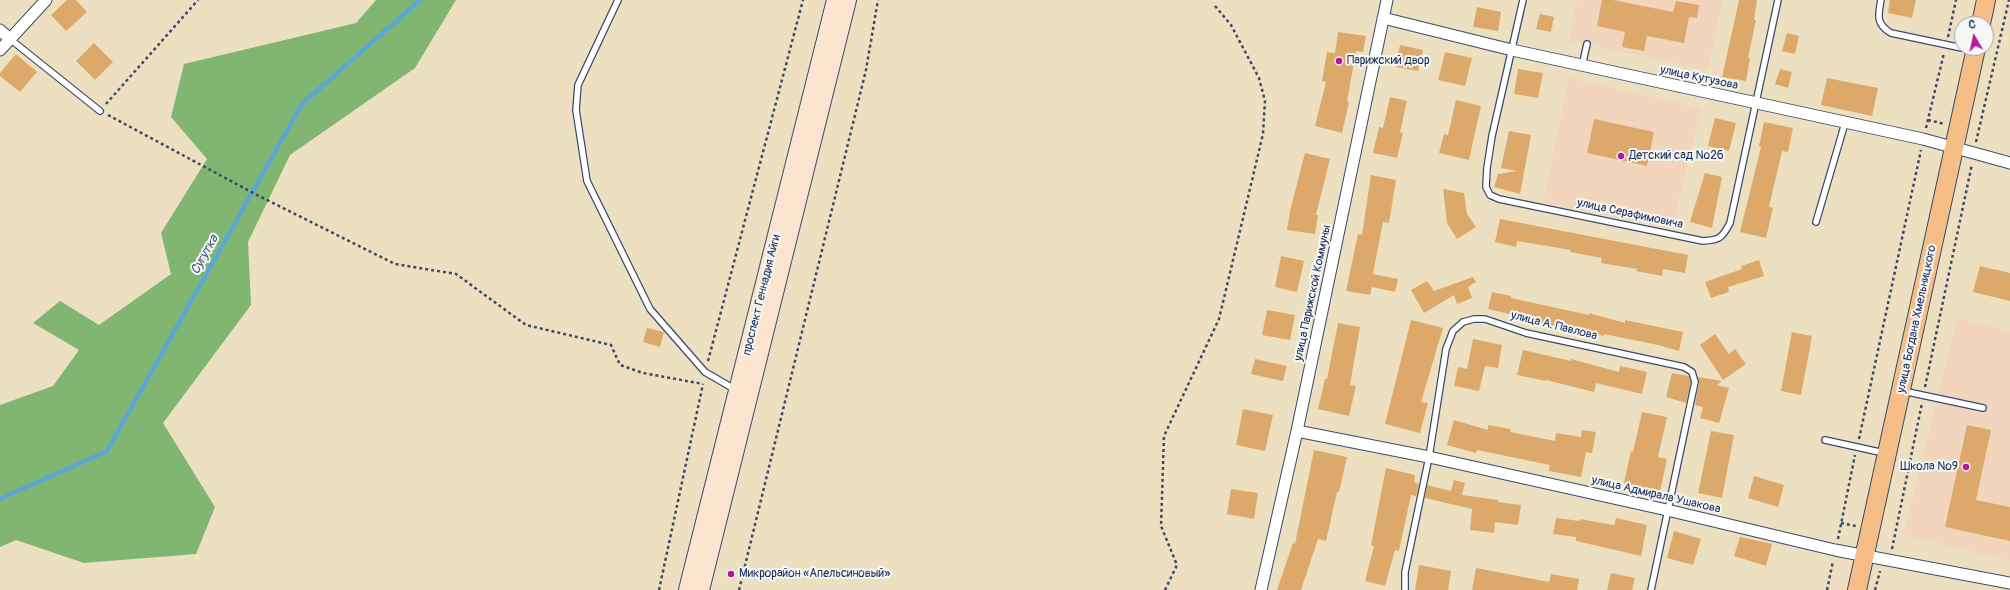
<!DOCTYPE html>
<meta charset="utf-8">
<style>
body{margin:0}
#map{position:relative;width:2010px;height:590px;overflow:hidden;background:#ede0c0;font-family:Pangolin,sans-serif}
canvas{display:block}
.north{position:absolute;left:1954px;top:16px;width:40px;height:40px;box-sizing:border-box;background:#f6f6f2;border:1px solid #9ea6b7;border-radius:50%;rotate:351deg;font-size:11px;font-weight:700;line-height:16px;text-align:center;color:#1b2f5e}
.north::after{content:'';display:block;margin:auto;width:14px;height:18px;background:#b5179e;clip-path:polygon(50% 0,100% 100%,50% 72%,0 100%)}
</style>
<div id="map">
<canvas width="2010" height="590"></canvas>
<div class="north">С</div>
</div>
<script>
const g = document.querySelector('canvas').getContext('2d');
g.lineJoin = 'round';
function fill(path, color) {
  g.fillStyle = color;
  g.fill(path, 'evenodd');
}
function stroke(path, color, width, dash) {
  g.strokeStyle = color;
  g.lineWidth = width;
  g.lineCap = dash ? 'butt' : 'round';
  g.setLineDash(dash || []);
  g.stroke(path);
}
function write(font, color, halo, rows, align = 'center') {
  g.font = font + ' Pangolin,sans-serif';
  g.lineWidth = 4;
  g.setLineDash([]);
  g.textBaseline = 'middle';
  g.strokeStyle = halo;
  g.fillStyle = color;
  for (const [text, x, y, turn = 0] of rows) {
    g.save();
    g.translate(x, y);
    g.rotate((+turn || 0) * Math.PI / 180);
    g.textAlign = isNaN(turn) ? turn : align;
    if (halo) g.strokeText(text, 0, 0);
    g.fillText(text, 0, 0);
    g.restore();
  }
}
const built = new Path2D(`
 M1577 0H1723L1708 70 1569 41Z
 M1569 78 1701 108 1672 228 1543 203Z
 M1957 318 2010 331V561L1904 535Z`);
const forest = new Path2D(`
 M376 0H456L415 68 290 155 248 242 251 305 163 423 215 507 196 554 84 563 16 540 0 547V405L53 386 79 350 33 323 60 301 99 325 171 274 161 233 207 159 171 117 184 64 356 23Z`);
const stream = new Path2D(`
 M0 499 107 451 302 104 420 0`);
const building = new Path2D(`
 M67 0H76L87 12 66 31 51 15Z
 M1602 0H1613L1673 12 1676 1 1699 5 1697 18 1689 17 1684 43 1647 36 1644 51 1622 47 1625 32 1597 26Z
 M1739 0H1757L1754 20H1756L1748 58H1750L1746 81 1722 77Z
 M1890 0H1916L1912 18 1888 13Z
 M1477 7 1501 12 1498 31 1473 27Z
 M1540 14 1554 17 1551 32 1536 29Z
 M1338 32 1366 36 1363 52 1356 51 1347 102H1349L1342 133 1315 126 1326 82 1322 81 1327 52 1335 53Z
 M1787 33 1799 36 1795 54 1782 51Z
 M94 43 113 62 95 80 76 61Z
 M1400 45 1423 50 1418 71 1396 67Z
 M1445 52 1472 58 1465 86 1438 80Z
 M16 54 37 72 20 92 0 76V73Z
 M1518 69 1543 73 1538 98 1514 94Z
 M1780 69 1792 72 1788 88 1775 84Z
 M1827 78 1878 88 1872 116 1821 105Z
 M1390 97 1407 101 1400 132 1403 133 1397 158 1373 153 1379 127 1383 128Z
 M1456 100 1481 106 1469 160 1439 153 1444 134 1448 135Z
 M1715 118 1736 123 1729 151 1708 146Z
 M1594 119 1654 132 1647 166 1587 153Z
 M1764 122 1793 128 1788 152 1782 151 1769 207 1773 208 1766 238 1740 232 1761 147 1759 146Z
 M1509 131 1531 135 1520 194 1494 187 1498 174 1517 171 1501 168Z
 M1305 153 1330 159 1316 215H1318L1315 234 1287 230 1290 211Z
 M1705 173 1722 177 1712 228 1690 222Z
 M1371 175 1396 180 1389 223 1383 222 1373 274 1398 279 1395 292 1372 287 1370 295 1346 291 1358 234 1362 235Z
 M1443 189 1464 193 1467 214 1476 227 1457 239 1447 223Z
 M1500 219 1688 255 1685 273 1663 269 1662 276 1636 271 1637 269 1601 263 1602 258 1570 252 1571 250 1517 241 1516 247 1495 242Z
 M1281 256 1304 261 1297 292 1275 287Z
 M1759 260 1764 276 1728 287 1729 292 1711 298 1705 282 1742 269 1741 266Z
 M1980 266 2010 273V301L1973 292Z
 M1473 277 1476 282 1468 287 1472 298 1457 304 1454 295 1424 313 1411 290 1427 281 1434 291Z
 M1492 292 1511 296V298L1589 315V313L1625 323V320L1683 332 1679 351 1658 345 1604 334V336L1573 328V330L1526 320V318L1488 309Z
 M1267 310 1295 315 1290 340 1262 335Z
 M1411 320 1443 328 1421 402 1428 403 1420 433 1385 424Z
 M1338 323 1360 327 1350 385 1356 386 1349 416 1318 409 1325 379H1327Z
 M647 328 664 332 660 347 643 342Z
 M1792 332 1812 336 1801 395 1781 391Z
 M1715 334 1729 354 1735 349 1746 364 1723 380 1700 345Z
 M1473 339 1502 345 1498 368 1485 366 1479 391 1454 386 1458 367 1467 369Z
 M1523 350 1571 361V359L1619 372 1620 366 1647 372 1642 394 1596 383 1594 392 1546 380V381L1517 375Z
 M1255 359 1287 366 1283 381 1251 374Z
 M1672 373 1689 376 1691 382 1686 403 1666 397Z
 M1698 377 1722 381 1717 385 1729 388 1719 423 1700 418 1703 407 1695 405 1699 383Z
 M1243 409 1273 415 1265 451 1236 445Z
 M1642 412 1667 417 1658 457 1667 459 1660 491 1624 483 1631 451 1633 452Z
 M1454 420 1488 430V425L1511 429 1510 432 1555 441 1556 433 1581 437 1582 430 1596 432 1592 453 1586 452 1581 477 1549 471 1550 465 1477 450 1476 453 1447 445Z
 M1967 425 1991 430 1976 500 2010 507V541L1945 527Z
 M1711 431 1734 435 1722 498 1698 493Z
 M1314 450 1347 457 1339 492H1337L1326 541 1318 539 1301 590H1277L1293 543 1295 544Z
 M1386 468 1415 475 1414 482 1419 484 1416 496 1411 495 1399 551 1395 550 1385 586 1365 581 1374 546 1371 545Z
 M1754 476 1784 485 1778 507 1748 498Z
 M1454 480 1465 483 1462 495 1498 500V502L1521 505 1518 525 1495 522 1494 533 1470 530 1472 509 1425 498 1427 485 1451 491Z
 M1231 489 1258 493 1254 519 1227 514Z
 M1556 518 1580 521V519L1614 525 1616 518 1647 525 1641 556 1576 541V537L1553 534Z
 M1674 531 1701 539 1693 565 1667 558Z
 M1740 537 1772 544 1766 566 1734 556Z
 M1419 565 1451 571 1448 590H1415Z
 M1476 568 1549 582 1551 574 1579 579 1577 590H1472Z
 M1611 573 1635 578 1632 590H1607Z`);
const path = new Path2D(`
 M1948 37 1956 0
 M106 104 198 0
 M108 115 257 195 395 264 456 274 526 325 611 345 620 365 643 373 703 384
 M1928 120 1945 124
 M1926 128 1944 53
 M1976 142 2009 0
 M708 361 803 0
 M1925 387 1972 164
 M1859 439 1921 150
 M1841 523 1856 526
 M1838 539 1855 455
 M1892 549 1922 403
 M659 590 703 384
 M739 590 866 70 878 0
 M1165 590 1177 565 1161 526 1164 436 1219 319 1263 134 1265 101 1259 78 1231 25 1215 6
 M1827 590 1833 561
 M1875 590 1880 571`);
const lane = new Path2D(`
 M618 0 578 85 576 110 587 181 650 309 705 372 736 390
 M1523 0 1492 136 1487 168 1486 187 1490 195 1499 199 1703 241C1720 240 1722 238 1730 223L1778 0
 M1881 0C1878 16 1876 24 1891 33L1962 48
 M10 39 100 111
 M1582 66 1587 44
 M1816 222 1845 123
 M1903 391 1983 408
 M1825 440 1884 453
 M1405 590V572L1429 457 1446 349 1453 331 1463 322 1474 319H1485L1526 333 1684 367 1692 372 1695 382 1651 590`);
const street = new Path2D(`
 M1383 18 1512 50 1923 139 2010 163
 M0 30 10 39
 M0 50 46 0
 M1297 431 1429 457 1667 510 1835 550 2010 583
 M1261 590 1297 431 1387 0`);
const secondary = new Path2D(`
 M687 590 835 0
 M701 590 848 0`);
const primary = new Path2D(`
 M1981 24 1986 0
 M1857 590 1976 48`);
const markers = [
 [1339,61,4,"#b5179e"],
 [1621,156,4,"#b5179e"],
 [1966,467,4,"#b5179e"],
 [731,574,4,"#b5179e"]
];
const poiNames = [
 ["Парижский двор",1347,61],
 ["Детский сад №26",1629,156],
 ["Школа №9",1958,467,"right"],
 ["Микрорайон «Апельсиновый»",739,574]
];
const streetNames = [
 ["улица Кутузова",1699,78,12],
 ["улица Серафимовича",1630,214,12],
 ["улица Парижской Коммуны",1313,293,-78],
 ["проспект Геннадия Айги",762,295,-76],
 ["улица Богдана Хмельницкого",1917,319,-78],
 ["улица А. Павлова",1554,326,14],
 ["улица Адмирала Ушакова",1656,495,13]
];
const waterNames = [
 ["Сугутка",205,255,-61]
];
fill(built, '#f1d5bd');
fill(forest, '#80b672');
stroke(stream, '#5ba8d4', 4.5);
fill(building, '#dca96a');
stroke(lane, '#3a4a6d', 8);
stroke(street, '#3a4a6d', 13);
stroke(secondary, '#3a4a6d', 18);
stroke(primary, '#3a4a6d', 20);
stroke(path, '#3a4a6d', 2.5, [3, 3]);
stroke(lane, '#fff', 5.5);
stroke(street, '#fff', 11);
stroke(secondary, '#fbe5cf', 16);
stroke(primary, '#f6be87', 18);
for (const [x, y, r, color] of markers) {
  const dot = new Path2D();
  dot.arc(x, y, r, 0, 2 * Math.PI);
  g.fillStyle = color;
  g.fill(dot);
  stroke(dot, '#f6f6f2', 1.5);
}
write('12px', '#1b2f5e', '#f6f6f2', poiNames, 'left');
write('12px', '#1b2f5e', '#f6f6f2', streetNames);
write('italic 13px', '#315987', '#f6f6f2', waterNames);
</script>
